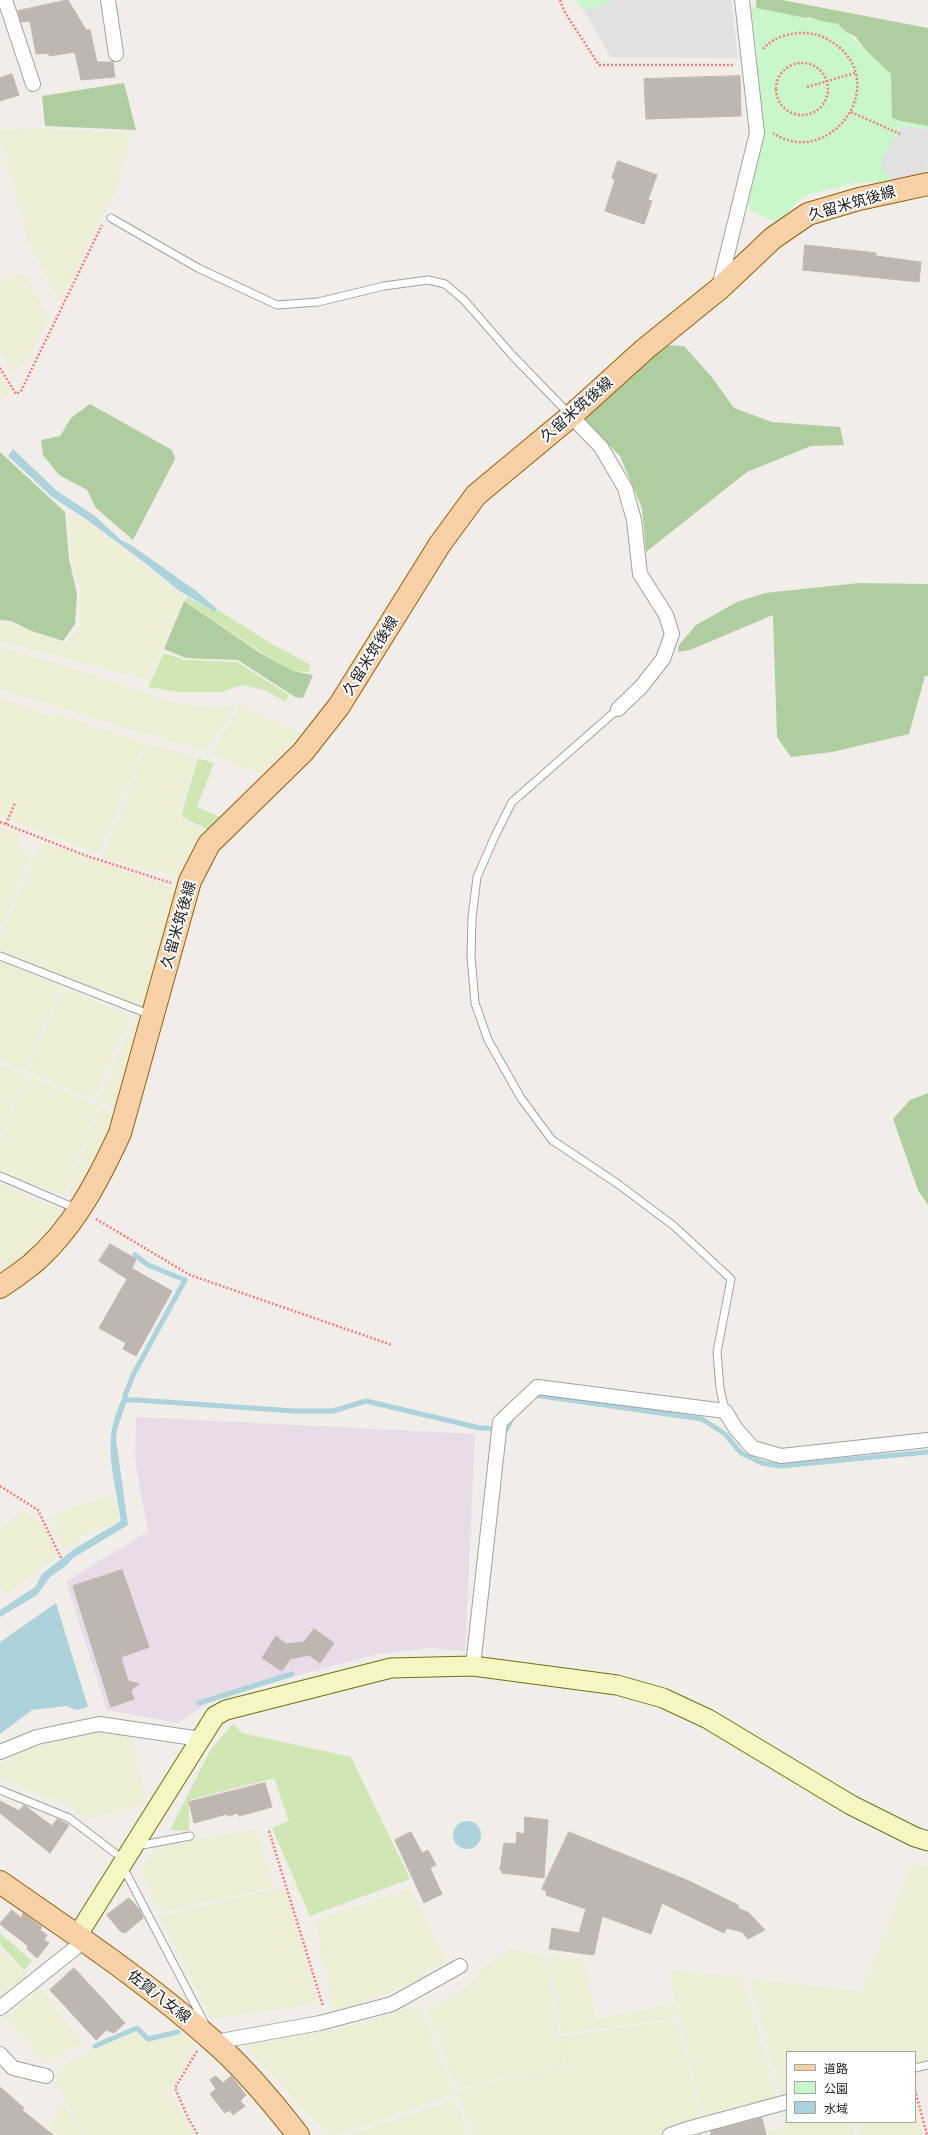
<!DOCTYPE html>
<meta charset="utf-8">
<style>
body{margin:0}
#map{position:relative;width:928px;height:2135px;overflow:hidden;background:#f1eee9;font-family:"PT Sans Narrow","Noto Sans JP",sans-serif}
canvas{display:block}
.legend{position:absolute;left:786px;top:2051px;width:130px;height:72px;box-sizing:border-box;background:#fff;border:1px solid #a6a6a6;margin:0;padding:5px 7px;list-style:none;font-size:12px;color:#212121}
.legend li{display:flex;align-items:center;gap:8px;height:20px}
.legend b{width:20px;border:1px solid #a6a6a6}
</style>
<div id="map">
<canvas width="928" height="2135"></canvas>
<ul class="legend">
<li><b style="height:5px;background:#f6d1a8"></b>道路</li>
<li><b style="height:11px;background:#caf6cb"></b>公園</li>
<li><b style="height:11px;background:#acd2db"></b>水域</li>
</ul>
</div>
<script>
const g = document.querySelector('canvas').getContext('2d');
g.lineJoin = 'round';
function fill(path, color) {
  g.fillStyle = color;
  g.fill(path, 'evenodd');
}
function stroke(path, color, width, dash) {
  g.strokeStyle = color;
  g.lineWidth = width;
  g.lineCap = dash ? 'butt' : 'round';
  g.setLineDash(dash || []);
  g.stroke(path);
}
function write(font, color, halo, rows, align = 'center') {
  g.font = font + ' "PT Sans Narrow","Noto Sans JP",sans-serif';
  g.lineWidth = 4;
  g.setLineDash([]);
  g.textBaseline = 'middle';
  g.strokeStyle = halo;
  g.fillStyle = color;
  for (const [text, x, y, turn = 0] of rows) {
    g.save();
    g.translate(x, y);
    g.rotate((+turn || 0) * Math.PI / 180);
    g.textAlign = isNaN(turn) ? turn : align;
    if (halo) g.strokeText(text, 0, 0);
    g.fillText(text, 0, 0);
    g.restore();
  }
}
const industrial = new Path2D(`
 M136 1417 475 1434 465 1651 429 1648 377 1654 217 1697 178 1723 107 1710 66 1581 148 1532 135 1459Z`);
const farmland = new Path2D(`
 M36 128 132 133 115 194 103 213 61 304 28 240 0 134V130Z
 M24 272 44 309 46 318 42 331 28 358 12 373 0 349V281Z
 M0 372 12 393 0 401Z
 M69 517 84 519 184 596 149 680 0 641V623L14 624 66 644 80 626V588L71 556Z
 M0 647 95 675 174 703 217 708 238 703 205 752 0 689Z
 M0 697 55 718 59 714 145 743 99 854 0 815Z
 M240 706 301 733 263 775 212 754Z
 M148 743 196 758 178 817 205 830 180 880 157 868 152 873 103 858Z
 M0 827 21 834 18 845 31 854 0 930Z
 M41 842 179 890 150 1005 140 1007 0 951V939Z
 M0 961 61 985 25 1070 0 1060Z
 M64 987 131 1017 93 1099 28 1071Z
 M136 1017 146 1021 121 1111 97 1101Z
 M0 1065 25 1073 0 1137Z
 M27 1075 98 1106 62 1196 0 1170V1144Z
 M100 1108 115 1115 107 1142 75 1195 66 1194Z
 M0 1184 62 1210 43 1235 15 1262 0 1272Z
 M115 1494 119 1521 79 1537V1543L63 1548 50 1515Z
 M23 1510 35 1520 41 1521 58 1557 5 1595 0 1586V1530Z
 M93 1731 131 1733 146 1803 86 1820 68 1805 0 1779V1765L20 1751Z
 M255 1829 274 1886 160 1913 142 1871 153 1851 176 1843Z
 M912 1864 928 1866V2060L915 2064V2052H787V2097L782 2098 750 1979 862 1991Z
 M284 1887 319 2003 211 2019 160 1916Z
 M410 1888 447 1963 423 1973V1981L339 2011 332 2004 315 1920Z
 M0 1948 29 1978 0 1999Z
 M511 1949 546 1956 564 2070 514 2075 457 2089 427 2009 464 1989 489 1963Z
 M548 1955 585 1959 596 2019 673 2004 676 2017 562 2034Z
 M669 1970 742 1977 778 2100 704 2120Z
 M41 1988 82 2044 46 2063 4 2018Z
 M419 2006 455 2094 336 2135H328L244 2045 343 2028Z
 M677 2020 701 2122 660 2135H473L457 2091 515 2076 563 2071 565 2070 560 2037Z
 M136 2032 145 2042 187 2033 194 2037 195 2041 192 2049 175 2084 166 2088 194 2135H86L70 2112 55 2080V2072L78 2057Z
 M455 2099 468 2135H348Z
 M61 2101 83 2135H48Z
 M915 2105 923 2135H860L856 2122H915Z
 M787 2106V2122H851L854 2135H769L768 2130 785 2128 782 2107Z`);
const grass = new Path2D(`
 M187 597 215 612 218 610 272 644 311 665 309 672 293 671 260 652 185 601Z
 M164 653 184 660 237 662 289 695 286 702 265 690 242 685 221 692H177L148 687Z
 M198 758 214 763 197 807 220 817 208 830 181 816Z
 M233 1724 242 1733 351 1757 410 1879 310 1916 272 1828 289 1821 274 1778 189 1800V1831L170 1830 211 1749Z
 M0 1933 32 1961 24 1970 0 1944Z`);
const forest = new Path2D(`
 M756 0H782L928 28V129L903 124 889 116 887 79 855 36 810 17 757 30Z
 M124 83 136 130 45 126 42 96Z
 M666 345 684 346 711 376 734 408 772 422 840 427 844 445 811 446 747 472 646 552 642 508 620 456 583 420Z
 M90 404 172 450 175 459 133 540 96 508 87 490 59 475 43 455 41 440 60 436 71 418Z
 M0 452 65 512 69 559 77 594 75 624 63 641 32 631 11 621 0 620Z
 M859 583 928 584V676H925L909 734 832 752 791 757 777 737 773 615 690 650 678 652 679 645 696 625 737 602 765 593Z
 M184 601 260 653 293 671 313 675 303 698 295 697 238 660 186 658 164 649Z
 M928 1093V1205L918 1190 893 1119 910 1100Z`);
const park = new Path2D(`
 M576 0H613V1L584 11Z
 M751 7 838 24 891 74 892 119 928 126V170L889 181 856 183 804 196 777 223 750 210 747 196 760 133 756 44Z`);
const parking = new Path2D(`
 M616 0H731L738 58 611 57 584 11Z
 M903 125 928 130 927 172 892 181 881 166 882 159Z`);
const water = new Path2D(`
 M13 449 57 491 95 516 122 541 131 545 195 590 217 609 215 612 178 590 149 566 86 519 52 497 8 456Z
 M125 1396 128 1397 117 1430 116 1439 128 1525 73 1558 67 1565 50 1577 37 1595 0 1617V1610L35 1587 42 1574 74 1549 121 1521C116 1485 102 1444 118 1409 120 1404 121 1399 125 1396Z
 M56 1603 88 1707 77 1710 66 1706 32 1710 0 1734V1642Z
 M453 1835a14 14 0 1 1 28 0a14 14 0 1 1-28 0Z`);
const stream = new Path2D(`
 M534 1395 702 1419 725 1434 741 1453 762 1463 780 1466 928 1452
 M125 1396 133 1375 185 1280 148 1265 135 1255
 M124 1402 125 1400H137L294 1411H333L366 1401 480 1428 507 1429 511 1420
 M199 1703 292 1674
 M95 2046 137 2028 148 2039 178 2032`);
const building = new Path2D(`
 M68 0 86 30H90L97 62H113L115 77 81 80 75 52 49 56V53L36 54 30 21 21 22 18 11Z
 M12 74 19 95 0 101V78Z
 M740 76 741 116 646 119 644 79Z
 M618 161 657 175 648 200 652 201 644 224 605 211 615 180 612 178Z
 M805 245 876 253V256L921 262 919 282 803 270Z
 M110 1244 136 1259 129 1275 133 1269 172 1291 136 1356 123 1349 126 1343 99 1328 127 1279 99 1261Z
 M122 1570 149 1647 121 1657 128 1681 139 1684 131 1690 134 1699 111 1707 73 1586Z
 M314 1629 334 1643 320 1663 309 1655 290 1659 282 1671 262 1658 276 1636 286 1644 304 1642Z
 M265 1783 272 1807 239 1816 238 1813 228 1816 227 1814 194 1823 189 1802Z
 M0 1801 19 1811 24 1805 52 1826 57 1819 69 1825 50 1853 0 1813Z
 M525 1817 548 1820 544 1878 502 1873V1870H500L504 1843 516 1844 517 1832 524 1834Z
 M411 1832 422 1853 428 1850 436 1865 430 1868 442 1894 424 1903 395 1840Z
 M569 1832 689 1881 738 1905V1908L749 1913 765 1930 748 1939 742 1932 727 1928 724 1933 662 1903 651 1934 602 1916 594 1955 549 1949 552 1928 579 1933 586 1909 546 1895 547 1892 542 1889Z
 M129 1898 139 1909 143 1918 125 1933 120 1931 107 1915Z
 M12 1910 21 1918 23 1913 42 1927 40 1930 47 1935 44 1940 49 1943 37 1958 27 1949 28 1946 0 1924Z
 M74 1968 125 2023 114 2033 106 2030 96 2040 50 1990Z
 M216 2076 223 2083 231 2076 246 2095 240 2101 245 2106 233 2115 230 2110 225 2113 210 2094 216 2089 210 2080Z
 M0 2087 24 2108 22 2110 53 2135H0Z
 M762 2118 766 2135H711V2131Z`);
const path = new Path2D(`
 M560 0 564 11 599 65H735
 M763 49C773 37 792 32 807 33 820 34 830 40 840 48 888 90 827 169 773 133
 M776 89a26 26 0 1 1 52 0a26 26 0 1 1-52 0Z
 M807 87 855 73
 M851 112 900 134
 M0 368 16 394 21 391 102 225
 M0 822 84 855 171 883
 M6 824 15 803
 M96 1219 190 1275 392 1345
 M0 1486 38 1510 61 1558
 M269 1831 323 2006
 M197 2051 175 2088 189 2120 198 2135
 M915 2090 927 2135`);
const lane = new Path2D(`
 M111 218 198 268 277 305 318 302 384 286 428 280 445 284 464 300 512 355 570 415
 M618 709 512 802 495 836 477 877 472 918 471 956 475 1003 488 1040 521 1098 552 1140 618 1184 674 1226 731 1279 717 1352 720 1388 725 1411
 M0 956 151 1015
 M0 1176 77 1209
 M0 1790 69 1818 115 1853
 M137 1846 190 1836
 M123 1867 205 2024
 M915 2068 928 2065`);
const street = new Path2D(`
 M5 0 33 84
 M108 0 116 54
 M719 287 757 133 742 0
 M571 416 601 447 625 488 634 520 640 574 666 615 672 634 663 659 641 687 618 709
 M473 1666 500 1422 537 1387 725 1411 736 1429 753 1448 781 1456 928 1440
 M0 1752 37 1737 99 1724 201 1739
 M0 2008 84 1941
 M215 2042 320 2023 392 2004 460 1966
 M0 2054 13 2068 46 2076
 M670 2135 687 2129 787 2102`);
const secondary = new Path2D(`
 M77 1936 215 1716 226 1710 391 1668 473 1666 617 1685 663 1698 708 1719 851 1805 915 1837 928 1841`);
const primary = new Path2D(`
 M0 1287C11 1280 22 1272 32 1264 73 1229 98 1181 120 1133L190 881 209 844 303 752 339 706 440 544 476 495 571 416 645 349 719 289 773 238 808 214 859 199 928 184
 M0 1882C73 1933 147 1982 213 2041 243 2067 274 2104 298 2135`);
const streetNames = [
 ["久留米筑後線",852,204,-16],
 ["久留米筑後線",577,410,-41],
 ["久留米筑後線",371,656,-58],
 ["久留米筑後線",179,925,-74],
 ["佐賀八女線",159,1997,38]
];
fill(industrial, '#e9dbe7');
fill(farmland, '#edeed6');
fill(grass, '#cfe7b3');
fill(forest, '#b0cda0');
fill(park, '#caf6cb');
fill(parking, '#e1e1e1');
fill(water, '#acd2db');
stroke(stream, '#acd2db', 5);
fill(building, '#beb7b1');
stroke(building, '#c2b4ac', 1);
stroke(lane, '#a2a2a2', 9);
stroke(street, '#a2a2a2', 16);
stroke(secondary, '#6d730d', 21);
stroke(primary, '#93600b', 24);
stroke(path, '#f0817a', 2.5, [2, 2]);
stroke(lane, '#fff', 7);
stroke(street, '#fff', 14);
stroke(secondary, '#f5f6c2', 19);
stroke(primary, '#f6d1a8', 22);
write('15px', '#212121', '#fff', streetNames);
</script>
